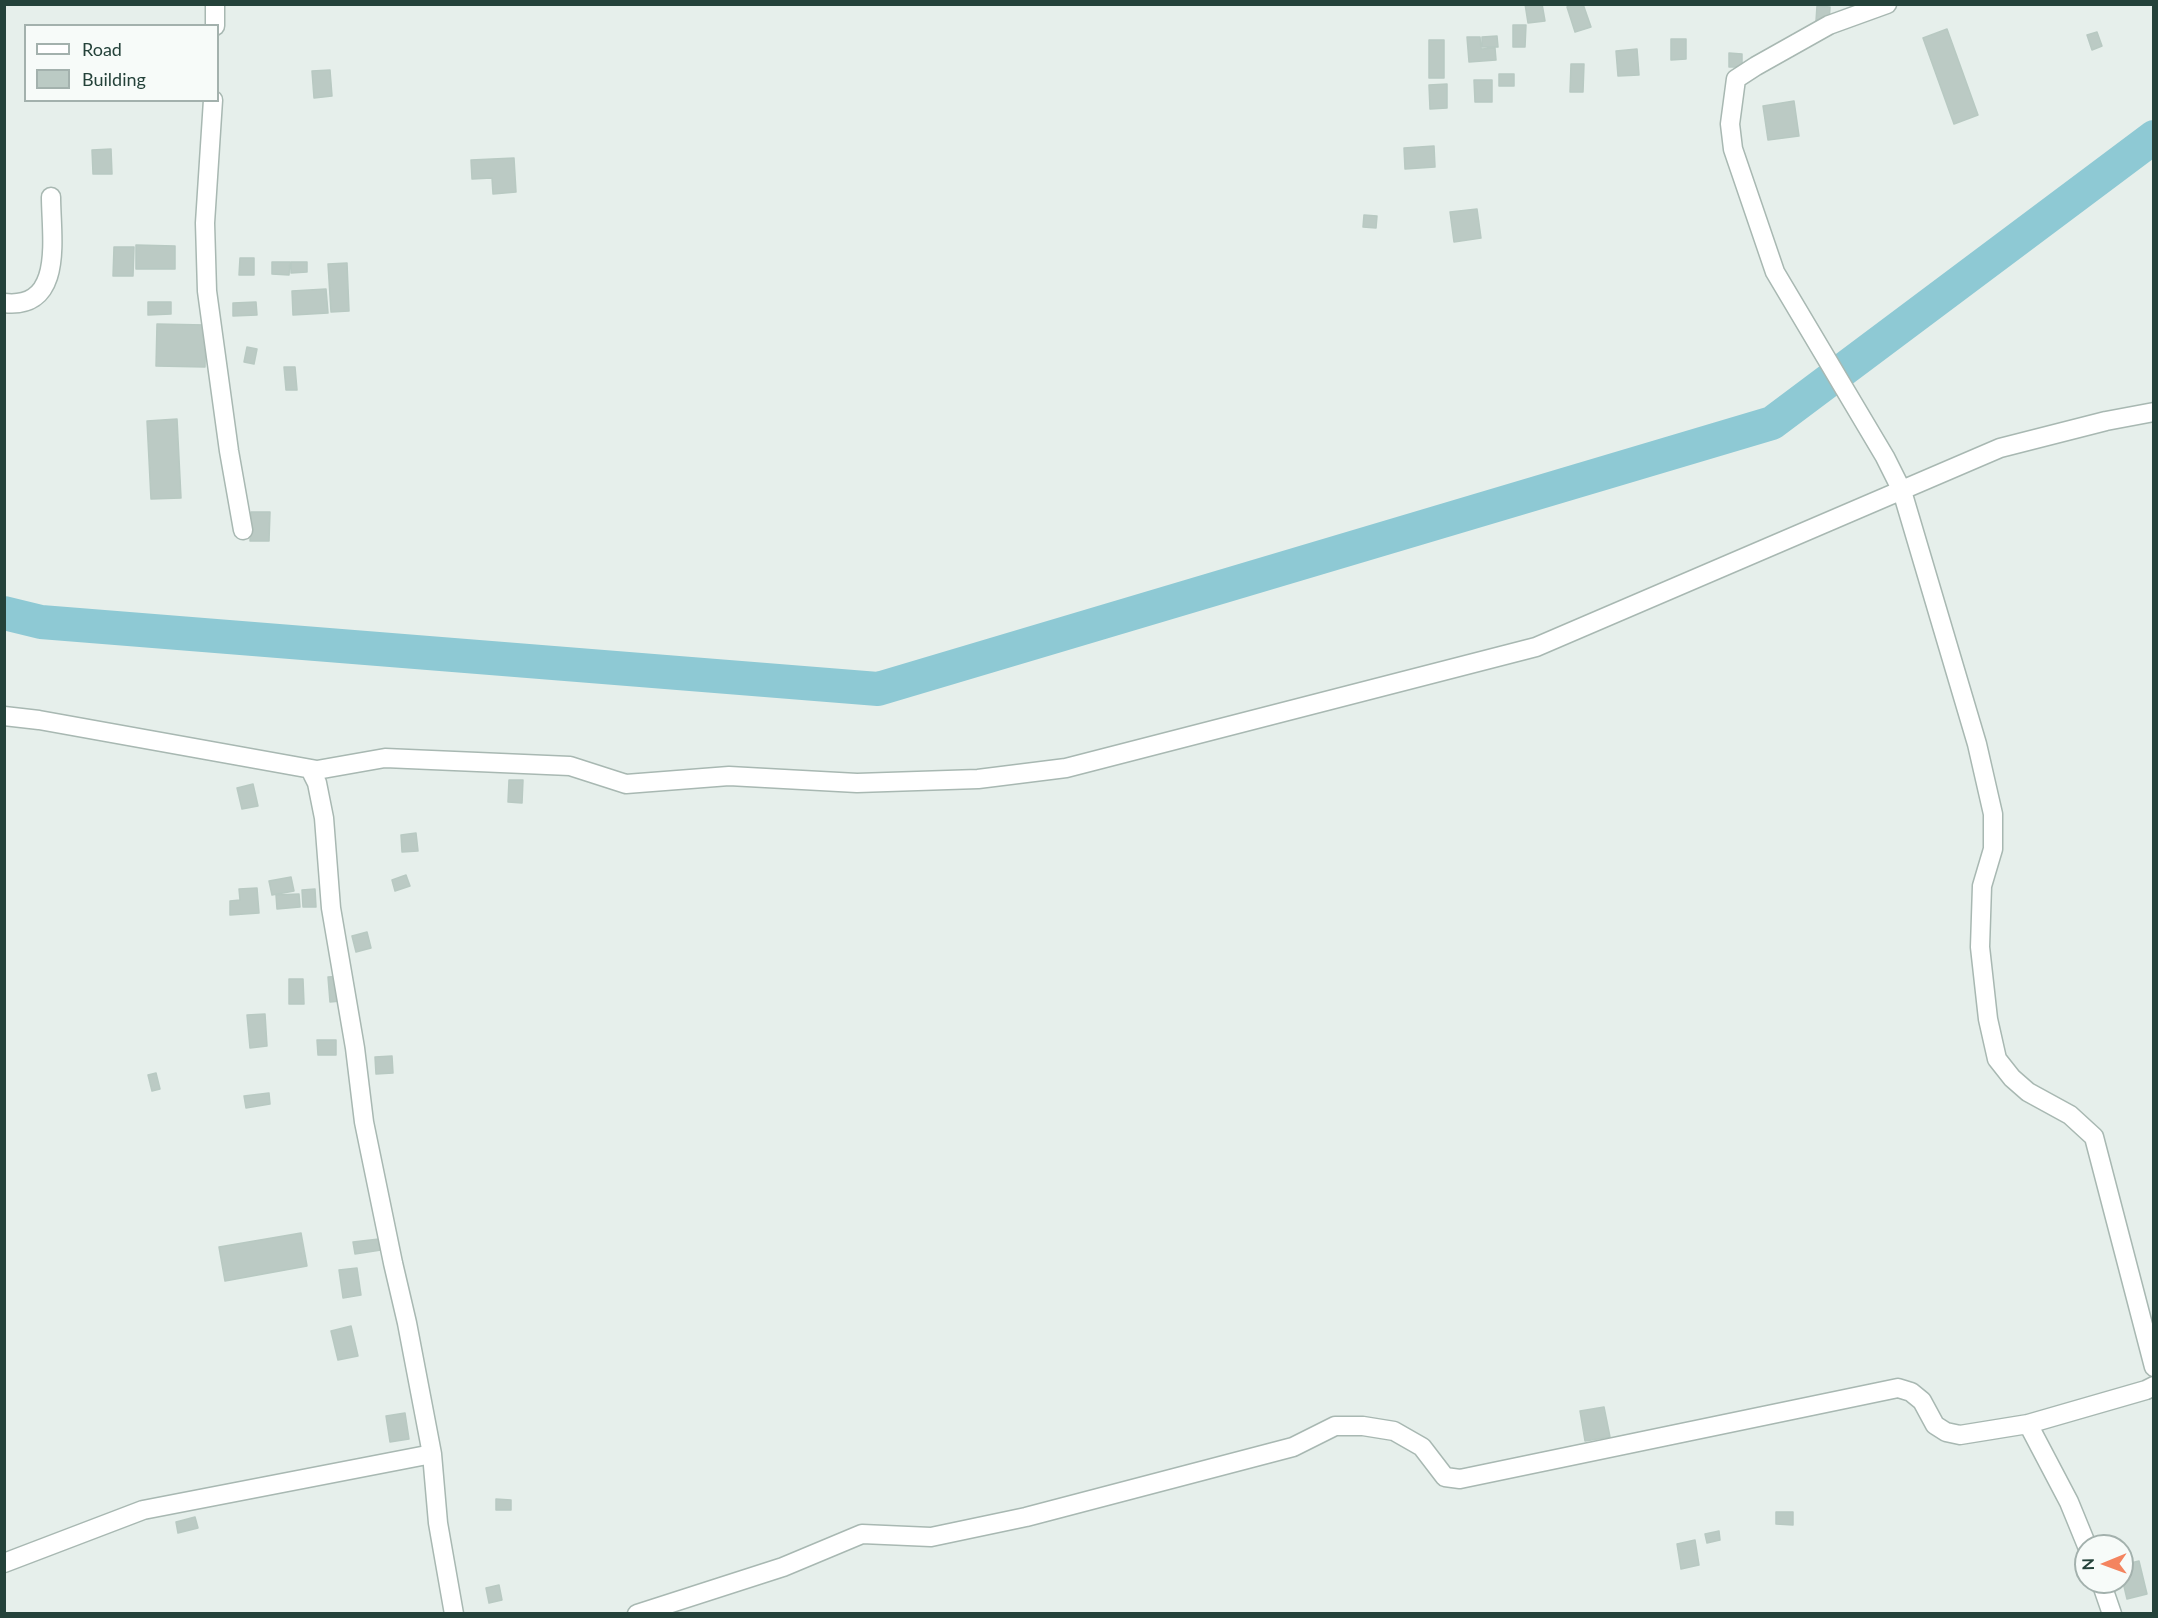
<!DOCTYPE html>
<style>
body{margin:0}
#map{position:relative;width:2158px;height:1618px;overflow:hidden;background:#e6efeb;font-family:Lato,sans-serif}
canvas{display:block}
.frame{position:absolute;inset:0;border:6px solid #24423a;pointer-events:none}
.legend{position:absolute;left:24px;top:24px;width:195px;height:78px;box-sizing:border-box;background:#f7fbf9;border:2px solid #a3b1ad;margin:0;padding:8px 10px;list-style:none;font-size:18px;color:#24423a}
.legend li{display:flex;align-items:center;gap:12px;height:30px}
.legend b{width:30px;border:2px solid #a3b1ad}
.north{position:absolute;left:2074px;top:1534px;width:60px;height:60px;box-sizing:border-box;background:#f7fbf9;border:2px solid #a3b1ad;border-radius:50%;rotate:269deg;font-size:16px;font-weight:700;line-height:24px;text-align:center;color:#24423a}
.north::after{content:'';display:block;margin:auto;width:21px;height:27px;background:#f4845f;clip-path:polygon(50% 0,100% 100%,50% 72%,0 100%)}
</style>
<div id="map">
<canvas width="2158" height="1618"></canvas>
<div class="frame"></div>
<ul class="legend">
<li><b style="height:8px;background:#fff"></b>Road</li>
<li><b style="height:16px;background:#bbcac4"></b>Building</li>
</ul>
<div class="north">N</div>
</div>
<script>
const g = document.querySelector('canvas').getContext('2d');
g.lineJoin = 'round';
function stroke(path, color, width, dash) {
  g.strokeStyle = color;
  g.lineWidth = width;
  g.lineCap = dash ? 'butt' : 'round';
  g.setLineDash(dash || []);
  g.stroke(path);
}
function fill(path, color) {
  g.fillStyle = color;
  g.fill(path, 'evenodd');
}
const river = new Path2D(`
 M4 613 41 622 878 689 1772 423 2154 137`);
const building = new Path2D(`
 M1525 4H1542L1545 21 1528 23Z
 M1573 4H1583L1591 27 1575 32 1567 7Z
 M1817 6 1830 7 1829 23 1816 21Z
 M1513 25H1526L1525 47H1513Z
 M1947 29 1978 115 1954 124 1923 38Z
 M2097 32 2102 46 2092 50 2087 35Z
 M1497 36 1498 47H1482V37Z
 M1467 37H1480L1481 49 1495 48 1496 60 1469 62Z
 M1671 39H1686V59L1671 60Z
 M1429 40H1444V78H1429Z
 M1637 49 1639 75 1618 76 1616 51Z
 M1729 53 1742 54V67H1729Z
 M1571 64H1584L1583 92H1570Z
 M330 70 332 96 314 98 312 71Z
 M1499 74H1514V86H1499Z
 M1474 80H1492V102H1475Z
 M1447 84V108L1430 109 1429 85Z
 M1794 101 1799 136 1768 140 1763 106Z
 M1434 146 1435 167 1405 169 1404 148Z
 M111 149 112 174H93L92 150Z
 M514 158 516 192 493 194 492 178 472 179 471 160Z
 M1477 209 1481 238 1454 242 1450 212Z
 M1364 215 1377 216 1376 228 1363 227Z
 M136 245 175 246V269H136Z
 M114 247H134L133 276H113Z
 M240 258H254V275H239Z
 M272 262H290L289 275 272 274Z
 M291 262H307V272L291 273Z
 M347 263 349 311 331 312 328 264Z
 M326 289 328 313 293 315 292 291Z
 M148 302H171V314L148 315Z
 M256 302 257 315 233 316V303Z
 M157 324 206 325 205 367 156 366Z
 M247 347 257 349 254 364 244 362Z
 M284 367H295L297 390H286Z
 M177 419 181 498 151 499 147 421Z
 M251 512H270L269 541H250Z
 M509 780H523L522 803 508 802Z
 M253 784 258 806 242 809 237 788Z
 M416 833 418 851 402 852 401 835Z
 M406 875 410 886 395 891 392 880Z
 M291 877 294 891 272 895 269 881Z
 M257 888 259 913 230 915V901L240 900 239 889Z
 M315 889 316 907H303L302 890Z
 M299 894 300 907 277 909 276 895Z
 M367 932 371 948 356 952 352 936Z
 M340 976 341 1001 330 1002 328 977Z
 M289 979H303L304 1004H289Z
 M265 1014 267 1046 250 1048 247 1015Z
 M317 1040H336V1055H318Z
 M392 1056 393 1073 376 1074 375 1057Z
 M156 1073 160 1089 152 1091 148 1075Z
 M269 1093 270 1104 246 1108 244 1096Z
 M301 1233 307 1266 225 1281 219 1247Z
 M379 1239 381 1250 355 1254 353 1242Z
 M357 1268 361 1295 343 1298 339 1270Z
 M351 1326 358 1356 338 1360 331 1331Z
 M1604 1407 1610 1437 1585 1441 1580 1411Z
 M405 1413 409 1439 390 1442 386 1416Z
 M496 1499 511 1500V1510H496Z
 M1776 1512H1793V1525L1776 1524Z
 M195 1517 198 1528 178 1533 176 1522Z
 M1719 1531 1720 1540 1707 1543 1705 1534Z
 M1695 1540 1699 1565 1681 1569 1677 1544Z
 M2139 1561 2147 1594 2127 1599 2122 1578V1565Z
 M499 1585 502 1600 489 1603 486 1588Z`);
const minor = new Path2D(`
 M215 4V26
 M1887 4 1829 25 1756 66 1736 79 1730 124 1733 149 1775 272 1885 457 1902 491 1977 744 1993 814V849L1982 886 1980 947 1988 1019 1997 1059 2012 1078 2028 1092 2070 1115 2094 1137 2154 1367
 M213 100 205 223 207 291 229 451 243 530
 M4 303C65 310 51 236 51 197
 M4 716 39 720 317 770 385 758 570 766 626 784 729 776 857 783 978 779 1066 768 1536 647 2000 448 2106 421 2154 412
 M310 769 317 783 324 818 331 908 355 1048 364 1122 393 1263 407 1323 432 1454 438 1523 454 1614
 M2028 1424 2069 1502 2087 1546
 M4 1563 143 1510 432 1454
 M2101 1582 2112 1614
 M637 1614 783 1567 862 1534 931 1537 1026 1517 1293 1447 1335 1426H1363L1394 1431 1422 1447 1445 1477 1460 1479 1898 1388 1911 1392 1922 1401 1935 1425 1946 1432 1960 1435 2028 1424 2146 1390 2154 1386`);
stroke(river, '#8ec9d4', 34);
fill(building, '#bbcac4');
stroke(building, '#b8c9c2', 1.5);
stroke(minor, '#a8b8b2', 21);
stroke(minor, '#fff', 18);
</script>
